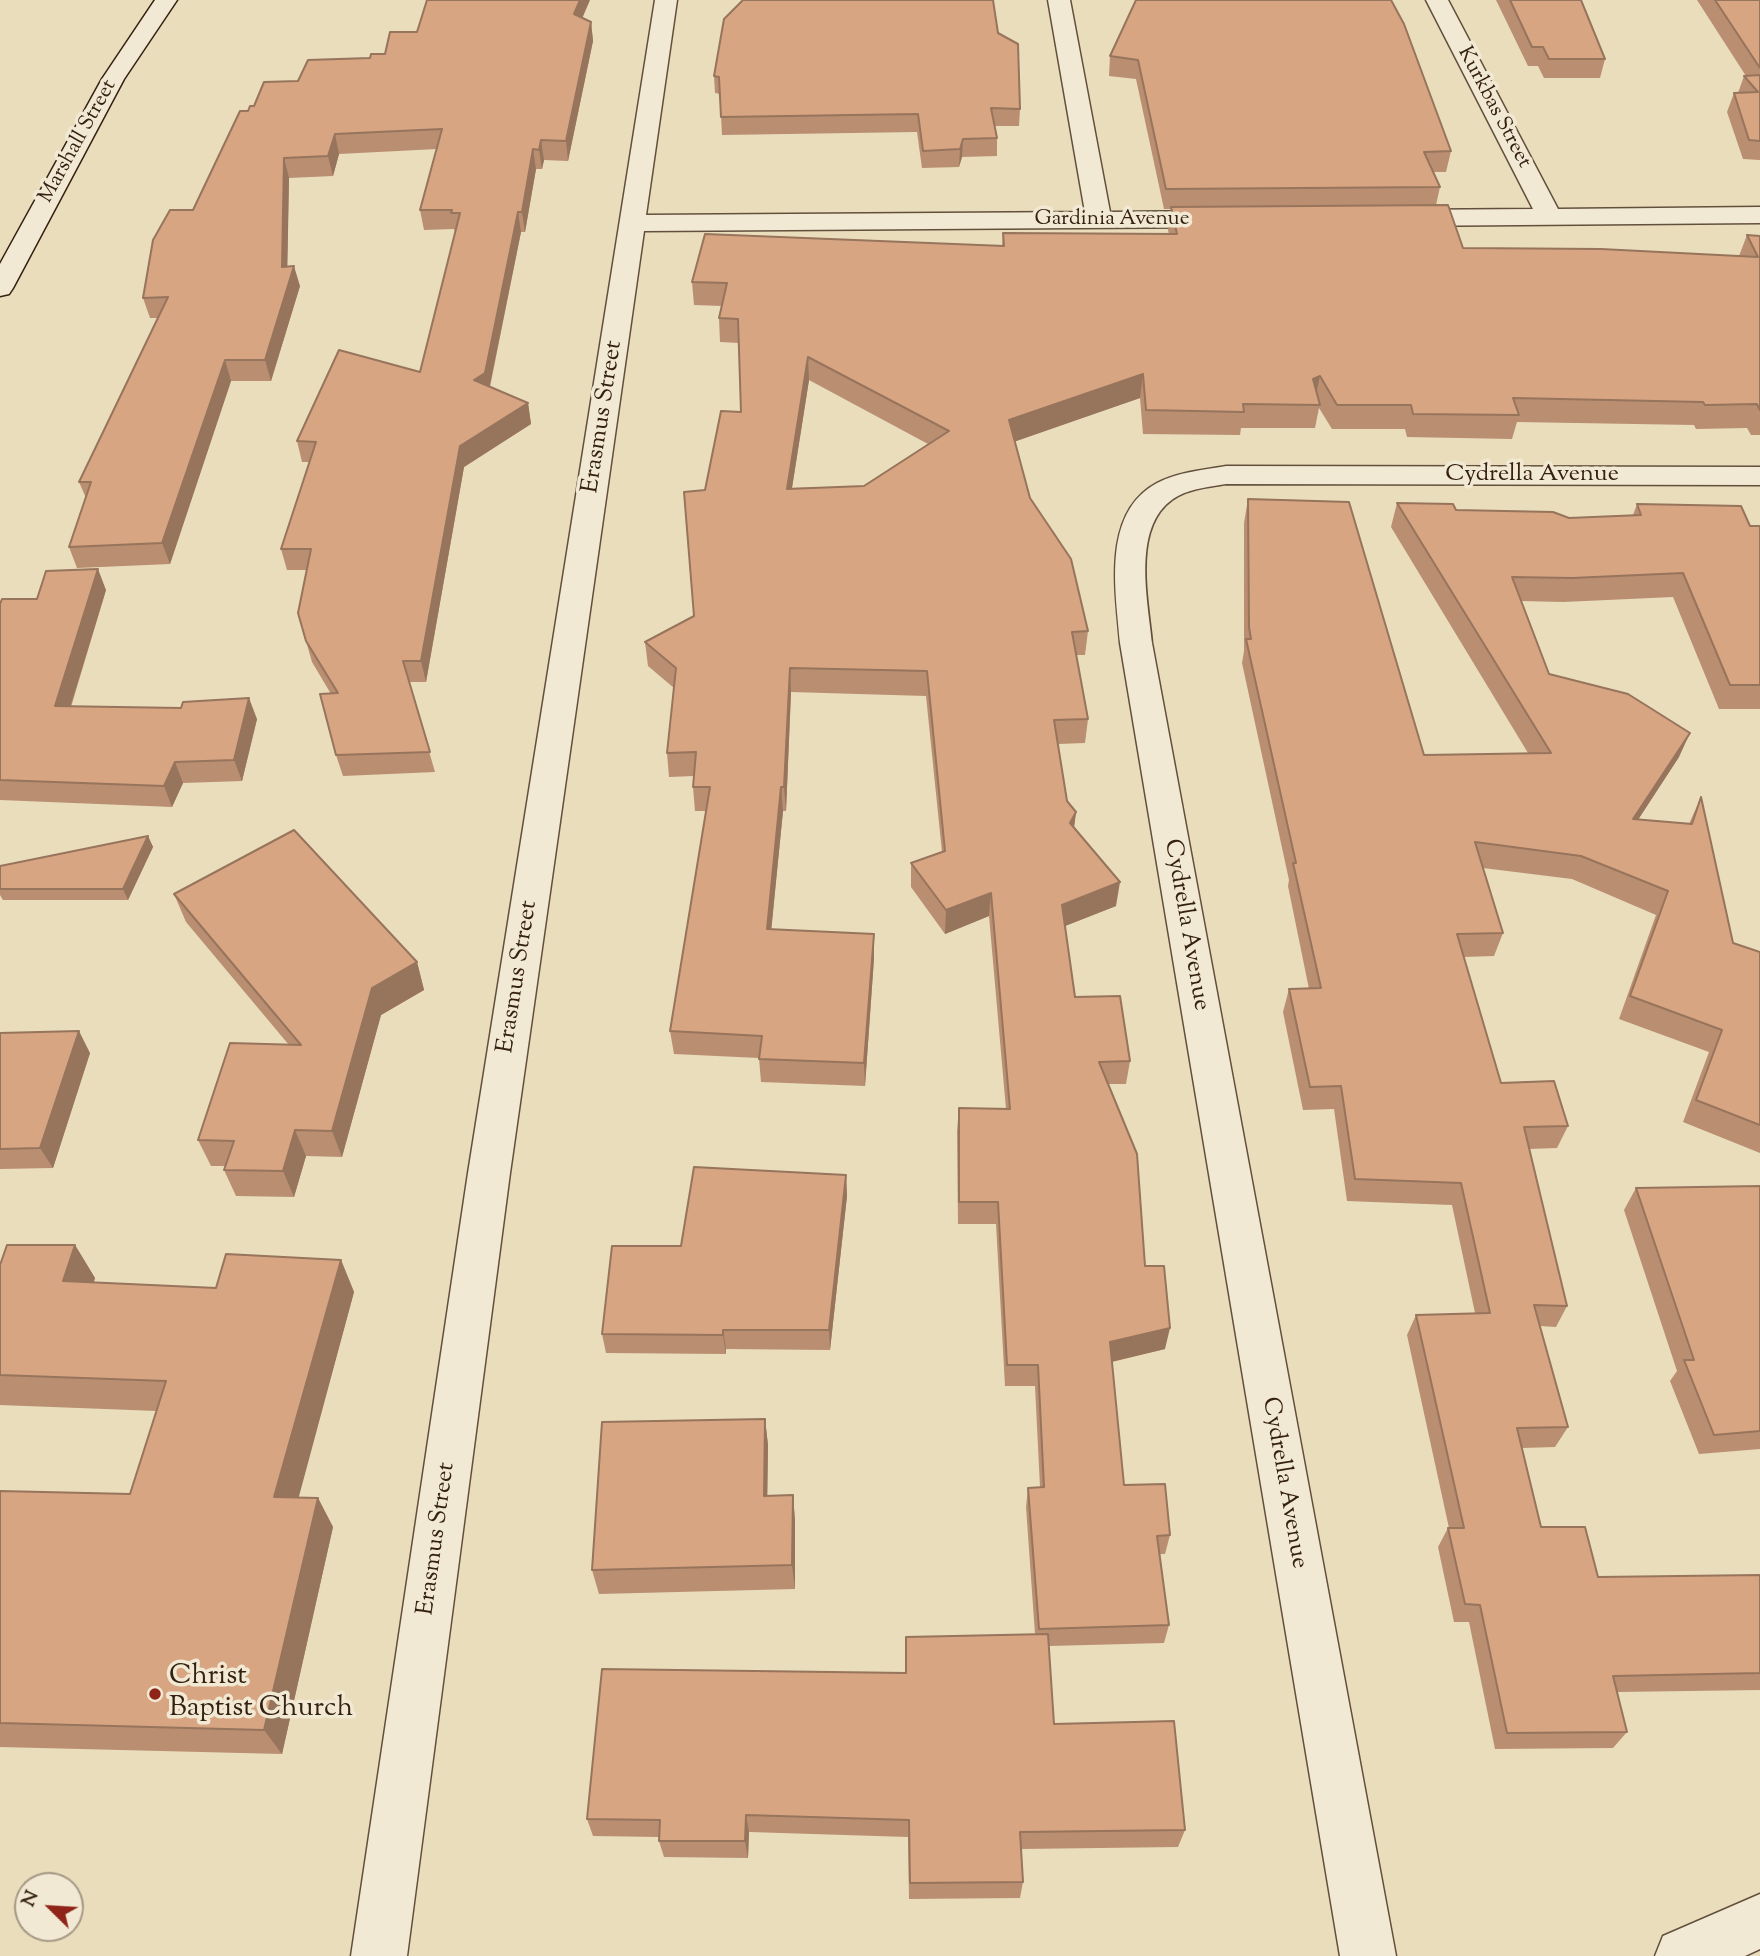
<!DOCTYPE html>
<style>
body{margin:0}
#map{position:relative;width:1760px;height:1956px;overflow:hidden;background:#e9ddbc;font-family:"Sorts Mill Goudy",serif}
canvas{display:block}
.north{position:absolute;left:14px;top:1872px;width:70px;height:70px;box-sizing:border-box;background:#f1e9d3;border:2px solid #a69985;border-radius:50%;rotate:294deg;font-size:19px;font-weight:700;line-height:28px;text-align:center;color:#352111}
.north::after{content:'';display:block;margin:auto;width:24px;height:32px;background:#8f2418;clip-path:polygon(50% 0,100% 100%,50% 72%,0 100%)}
</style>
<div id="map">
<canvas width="1760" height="1956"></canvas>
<div class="north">N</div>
</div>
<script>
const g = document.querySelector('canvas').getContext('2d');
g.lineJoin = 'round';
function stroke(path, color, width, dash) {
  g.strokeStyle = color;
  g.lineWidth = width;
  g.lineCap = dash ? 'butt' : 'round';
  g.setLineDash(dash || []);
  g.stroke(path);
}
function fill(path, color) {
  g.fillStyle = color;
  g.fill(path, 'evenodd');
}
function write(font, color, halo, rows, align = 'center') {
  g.font = font + ' "Sorts Mill Goudy",serif';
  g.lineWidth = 7;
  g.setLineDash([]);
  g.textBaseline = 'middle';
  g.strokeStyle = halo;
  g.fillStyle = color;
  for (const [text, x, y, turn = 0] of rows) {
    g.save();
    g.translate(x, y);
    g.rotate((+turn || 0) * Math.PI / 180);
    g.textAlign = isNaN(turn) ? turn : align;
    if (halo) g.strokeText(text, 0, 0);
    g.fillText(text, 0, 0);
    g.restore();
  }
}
const street = new Path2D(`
 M655 0H677L646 215 1085 212 1048 0H1070L1110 212 1221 211 1230 214 1234 219 1230 224 1221 227 644 231 510 1173 407 1956H351L468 1173Z
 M1426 0H1448L1558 209 1760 207V223L1400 226 1391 223 1387 218 1391 213 1400 210 1533 209Z
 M1226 466 1760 467V485L1226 484C1210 487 1193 488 1178 496 1130 522 1148 599 1152 643L1396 1956H1340L1120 643C1116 592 1101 513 1157 483 1178 472 1203 470 1226 466Z
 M1760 1894V1949L1745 1956H1655L1663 1936Z`);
const secondary = new Path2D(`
 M155 0H177L124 79 13 288 9 294 0 296V264L102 79Z`);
const wall = new Path2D(`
 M1136 0 1451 151 1446 172H1433L1440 187 1436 205 1463 248 1739 256 1747 235 1760 236V435H1751L1747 428 1696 429 1694 425 1517 422 1512 439 1407 437 1405 429H1332L1319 408 1315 428H1241L1240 435 1143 434 1140 398 1015 441 1030 498 1088 631 1085 655H1076L1088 719 1085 743 1058 744 1067 801 1076 812 1074 827 1116 906 1065 926 1075 997 1130 1061 1126 1084H1108L1145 1266 1165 1349 1112 1362 1124 1485 1170 1535 1165 1554H1160L1169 1625 1164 1643 1049 1646 1054 1724 1185 1830 1178 1847 1021 1849 1023 1882 1020 1898 909 1899 908 1837 749 1832 748 1858 664 1857 659 1841V1837L593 1836 587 1819 906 1673V1637L1035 1634 1026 1507 1028 1488 1040 1487 1035 1386H1005L996 1224H958L957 1131 959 1108 1006 1109 989 916 945 934 911 887V863L942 852 926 696 791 692 786 811H783L771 930 874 934V958L865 1086 761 1082 759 1058 674 1054 670 1031 706 811H695L693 787 694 776 669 777 667 753 674 688 648 666 645 642 694 616 705 490 741 412 739 343 720 342 719 318 722 306 694 305 692 282 1002 246 1003 233 1169 234 1168 230 1171 209H1164L1136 79 1109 76 1110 56ZM809 380 928 444 864 486 792 488Z
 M1496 0H1581L1605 59 1600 78H1544L1538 66H1528Z
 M1697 0H1760V160L1743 159 1727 112 1734 93H1738L1744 76H1746Z
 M582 18 591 22 593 41 568 161 544 160 542 169H536L525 232H521L490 387 528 403 531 424 464 467 426 682H409L435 772 343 776 336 755 331 694 312 662 306 641 307 570H287L281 549 309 462H302L297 441 420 372 455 232 454 229 424 230 420 210 437 149 339 154 333 176 289 178 287 266 300 286 271 381H231L170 564 77 568 69 547 86 498 79 482 158 318H150L143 298 248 111 254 106 298 81 385 54 417 32Z
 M998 33 1020 109 1019 126H995L997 138V156L962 157 959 167 922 168 917 132 722 135 720 94 715 93 714 76Z
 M1248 499 1424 755 1528 753 1391 527 1397 503 1456 510 1569 518 1633 515 1637 504 1750 526H1760V709H1719L1673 597 1563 602 1521 601 1549 674 1679 757 1638 819 1689 824 1701 797 1733 943 1760 952V1153L1683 1122 1709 1052 1619 1019 1656 915 1572 879 1483 868 1503 933 1494 956 1463 957 1501 1083 1568 1126 1557 1148 1529 1149 1567 1306 1556 1327 1540 1326 1568 1427 1555 1447 1522 1448 1541 1527 1598 1577 1760 1575V1690L1617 1692 1627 1732 1613 1748 1495 1749 1469 1622H1454L1438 1547 1448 1528H1449L1407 1335 1416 1315 1475 1313 1452 1205 1347 1201 1334 1109 1303 1110 1283 1012 1289 989H1309L1288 886 1289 880 1242 663 1244 651V523Z
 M106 590 71 707 257 719 242 781 183 783 172 807 0 800V604Z
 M148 836 153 847 128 900H3L0 895V866Z
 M174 894 417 962 424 990 381 1015 342 1157 306 1156 294 1197 236 1196 224 1170 225 1166H211L198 1140 289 1045 186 922Z
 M0 1033 90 1053 53 1168 0 1169Z
 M846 1175 847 1196 830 1350 726 1349V1354L606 1353 602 1334 681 1246Z
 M1760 1186V1449L1699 1454 1670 1381 1677 1371 1624 1210 1636 1188Z
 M75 1245 95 1278 94 1282 216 1288 341 1260 354 1292 298 1497 318 1498 333 1527 282 1754 0 1747V1491L130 1494 157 1411 0 1405V1265Z
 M765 1419 768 1445 767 1496 793 1495 795 1521V1589L599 1594 592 1570Z`);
const shadedWall = new Path2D(`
 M580 0H590L576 33 574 14Z
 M591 22 593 41 568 161 566 141Z
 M335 134 339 154 333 176 328 156Z
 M963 139 962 157 959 167 960 149Z
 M541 140 544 160 542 169 539 150Z
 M533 149 536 169 525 232 522 212Z
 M284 158 289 178 287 287 282 267Z
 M518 212 521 232 488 394 474 380Z
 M294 266 300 286 271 381 265 360Z
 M808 357 809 380 788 513 787 489Z
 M225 360 231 381 170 564 162 543Z
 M1143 374 1140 398 1008 444 1009 420Z
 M1320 376 1315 400 1313 379Z
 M528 403 531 424 464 467 426 682 421 661 460 446Z
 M98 569 106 590 64 727 55 706Z
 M790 668 791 692 786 811 784 787Z
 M249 698 257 719 242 781 234 760Z
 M1690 733 1679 757 1623 843 1633 819Z
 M175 762 183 783 172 807 164 786Z
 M781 787 783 811 769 953 767 929Z
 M1076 812 1073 836 1070 823Z
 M148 836 153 847 128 900 123 889Z
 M1120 882 1116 906 1060 928 1062 905Z
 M991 893 989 916 945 934 946 910Z
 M874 934V958L865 1086 864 1063Z
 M417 962 424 990 381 1015 342 1157 332 1131 372 988Z
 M79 1031 90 1053 53 1168 40 1148Z
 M295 1130 306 1156 294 1197 283 1171Z
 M846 1175 847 1196 830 1350 829 1330Z
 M75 1245 95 1278 83 1313 63 1281Z
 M341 1260 354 1292 291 1526 274 1497Z
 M1170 1328 1165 1349 1106 1363 1110 1342Z
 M723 1330 726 1349V1354L723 1335Z
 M765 1419 768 1445 767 1522 764 1496Z
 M793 1495 795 1521V1589L792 1565Z
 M318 1498 333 1527 282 1754 264 1730Z
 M746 1815 749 1832 748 1858 745 1841Z`);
const building = new Path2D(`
 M427 0H580L574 14 591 22 566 141 541 140 539 150 533 149 522 212H518L485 373 474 380 528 403 460 446 421 661H403L430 752 336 755 320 694 338 693 306 641 298 613 311 549H281L316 442 297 441 339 350 420 372 460 213H451L452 210H420L442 129 335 134 328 156 284 158 282 267 294 266 265 360H225L162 543 69 547 91 482H79L168 297 143 298 153 240 170 210H193L240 111H248L250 106H254L264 82 298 81 308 60 370 58 371 54H385L390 32H417Z
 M743 0H993L998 33 1018 44 1020 109 991 108 997 138 963 139 960 149 923 151 918 114 721 117 719 77 714 76 724 19Z
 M1136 0H1391L1404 24 1451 151 1424 152 1440 187 1166 189 1138 60 1110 56Z
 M1510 0H1581L1605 59H1549L1543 47H1532Z
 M1715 0H1760V68Z
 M1760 75V141L1749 140 1734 93 1758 92 1744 76Z
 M1448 205 1463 248 1601 249 1758 257 1747 235 1760 236V410L1757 404 1705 405 1703 402 1513 398 1519 415 1413 414 1411 405H1337L1320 376 1313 379 1320 405 1243 404 1244 412 1146 410 1143 374 1009 420 1030 498 1071 559 1088 631 1072 632 1088 719 1054 720 1067 801 1076 812 1070 823 1120 882 1062 905 1075 997 1120 996 1130 1061 1099 1062 1137 1154 1145 1266H1164L1170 1328 1110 1342 1124 1485 1165 1484 1170 1535 1157 1536 1169 1625 1039 1629 1028 1488 1044 1487 1038 1365H1007L998 1202H959V1108L1010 1109 991 893 946 910 911 863 945 851 927 671 790 668 784 787H781L767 929 874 934 864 1063 759 1059 762 1036 670 1031 710 787H693L696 752 667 753 676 668 645 642 694 616 684 492 705 490 721 411 741 412 738 319 719 318 727 283 692 282 705 234 1004 246 1003 233 1177 234 1171 207ZM808 357 949 431 864 486 787 489Z
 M1248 499 1349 502 1424 755 1551 753 1397 503 1453 504 1456 510 1553 512 1569 518 1641 515 1637 504 1741 506 1750 526H1760V685H1730L1683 573 1572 578 1512 577 1549 674 1628 694 1690 733 1633 819 1692 824 1701 797 1733 943 1760 952V1125L1696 1100 1722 1030 1630 996 1668 891 1581 856 1475 842 1503 933 1457 934 1501 1083 1554 1081 1568 1126 1524 1127 1567 1306 1534 1305 1568 1427 1517 1428 1541 1527H1585L1598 1577 1760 1575V1673L1613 1676 1627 1732 1507 1733 1480 1605 1465 1604 1448 1528H1464L1416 1315 1490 1313 1461 1183 1355 1179 1341 1086 1310 1087 1289 989 1321 988 1293 863H1296L1246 639H1251L1249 627Z
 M98 569 55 706 181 708 183 702 249 698 234 760 175 762 164 786 0 780V604L2 599H37L46 571Z
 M294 830 417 962 372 988 332 1131 295 1130 283 1171 224 1170 234 1141 198 1140 230 1043 301 1045 174 894Z
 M148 836 123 889H0V866Z
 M79 1031 40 1148 0 1149V1033Z
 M694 1167 846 1175 829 1330H723V1335L602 1334 612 1246H681Z
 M1760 1186V1431L1714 1435 1684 1360H1694L1636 1188Z
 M7 1245H75L63 1281 216 1288 226 1254 341 1260 274 1497 318 1498 264 1730 0 1723V1491L130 1494 166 1381 0 1375V1265Z
 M765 1419 764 1496 793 1495 792 1565 592 1570 602 1422Z
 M1048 1634 1054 1724 1174 1721 1185 1830 1020 1832 1023 1882 910 1883 909 1820 746 1815 745 1841H659L660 1820 587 1819 602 1669 906 1673V1637Z`);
const markers = [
 [155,1694,7,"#8f2418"]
];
const farStreetnames = [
 ["Kurkbas Street",1493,108,62],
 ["Marshall Street",79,142,-61],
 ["Gardinia Avenue",1112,220]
];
const streetNames = [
 ["Erasmus Street",604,417,-81],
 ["Cydrella Avenue",1532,476],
 ["Cydrella Avenue",1185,925,80],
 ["Erasmus Street",519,977,-81],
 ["Cydrella Avenue",1283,1483,80],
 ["Erasmus Street",438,1539,-82]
];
const nearPoinames = [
 ["Christ",169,1678],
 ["Baptist Church",169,1710]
];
stroke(street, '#62503c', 3);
stroke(secondary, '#352111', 3);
fill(street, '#f1e9d3');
fill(secondary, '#f1e9d3');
fill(wall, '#ba8e71');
fill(shadedWall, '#97745c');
fill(building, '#d8a583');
stroke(building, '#97745c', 2);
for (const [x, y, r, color] of markers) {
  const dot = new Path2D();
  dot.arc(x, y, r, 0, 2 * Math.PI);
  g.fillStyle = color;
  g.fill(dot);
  stroke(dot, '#f1e9d3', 2.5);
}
write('21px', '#352111', '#f1e9d3', farStreetnames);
write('24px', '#352111', '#f1e9d3', streetNames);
write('28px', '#352111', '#f1e9d3', nearPoinames, 'left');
</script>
